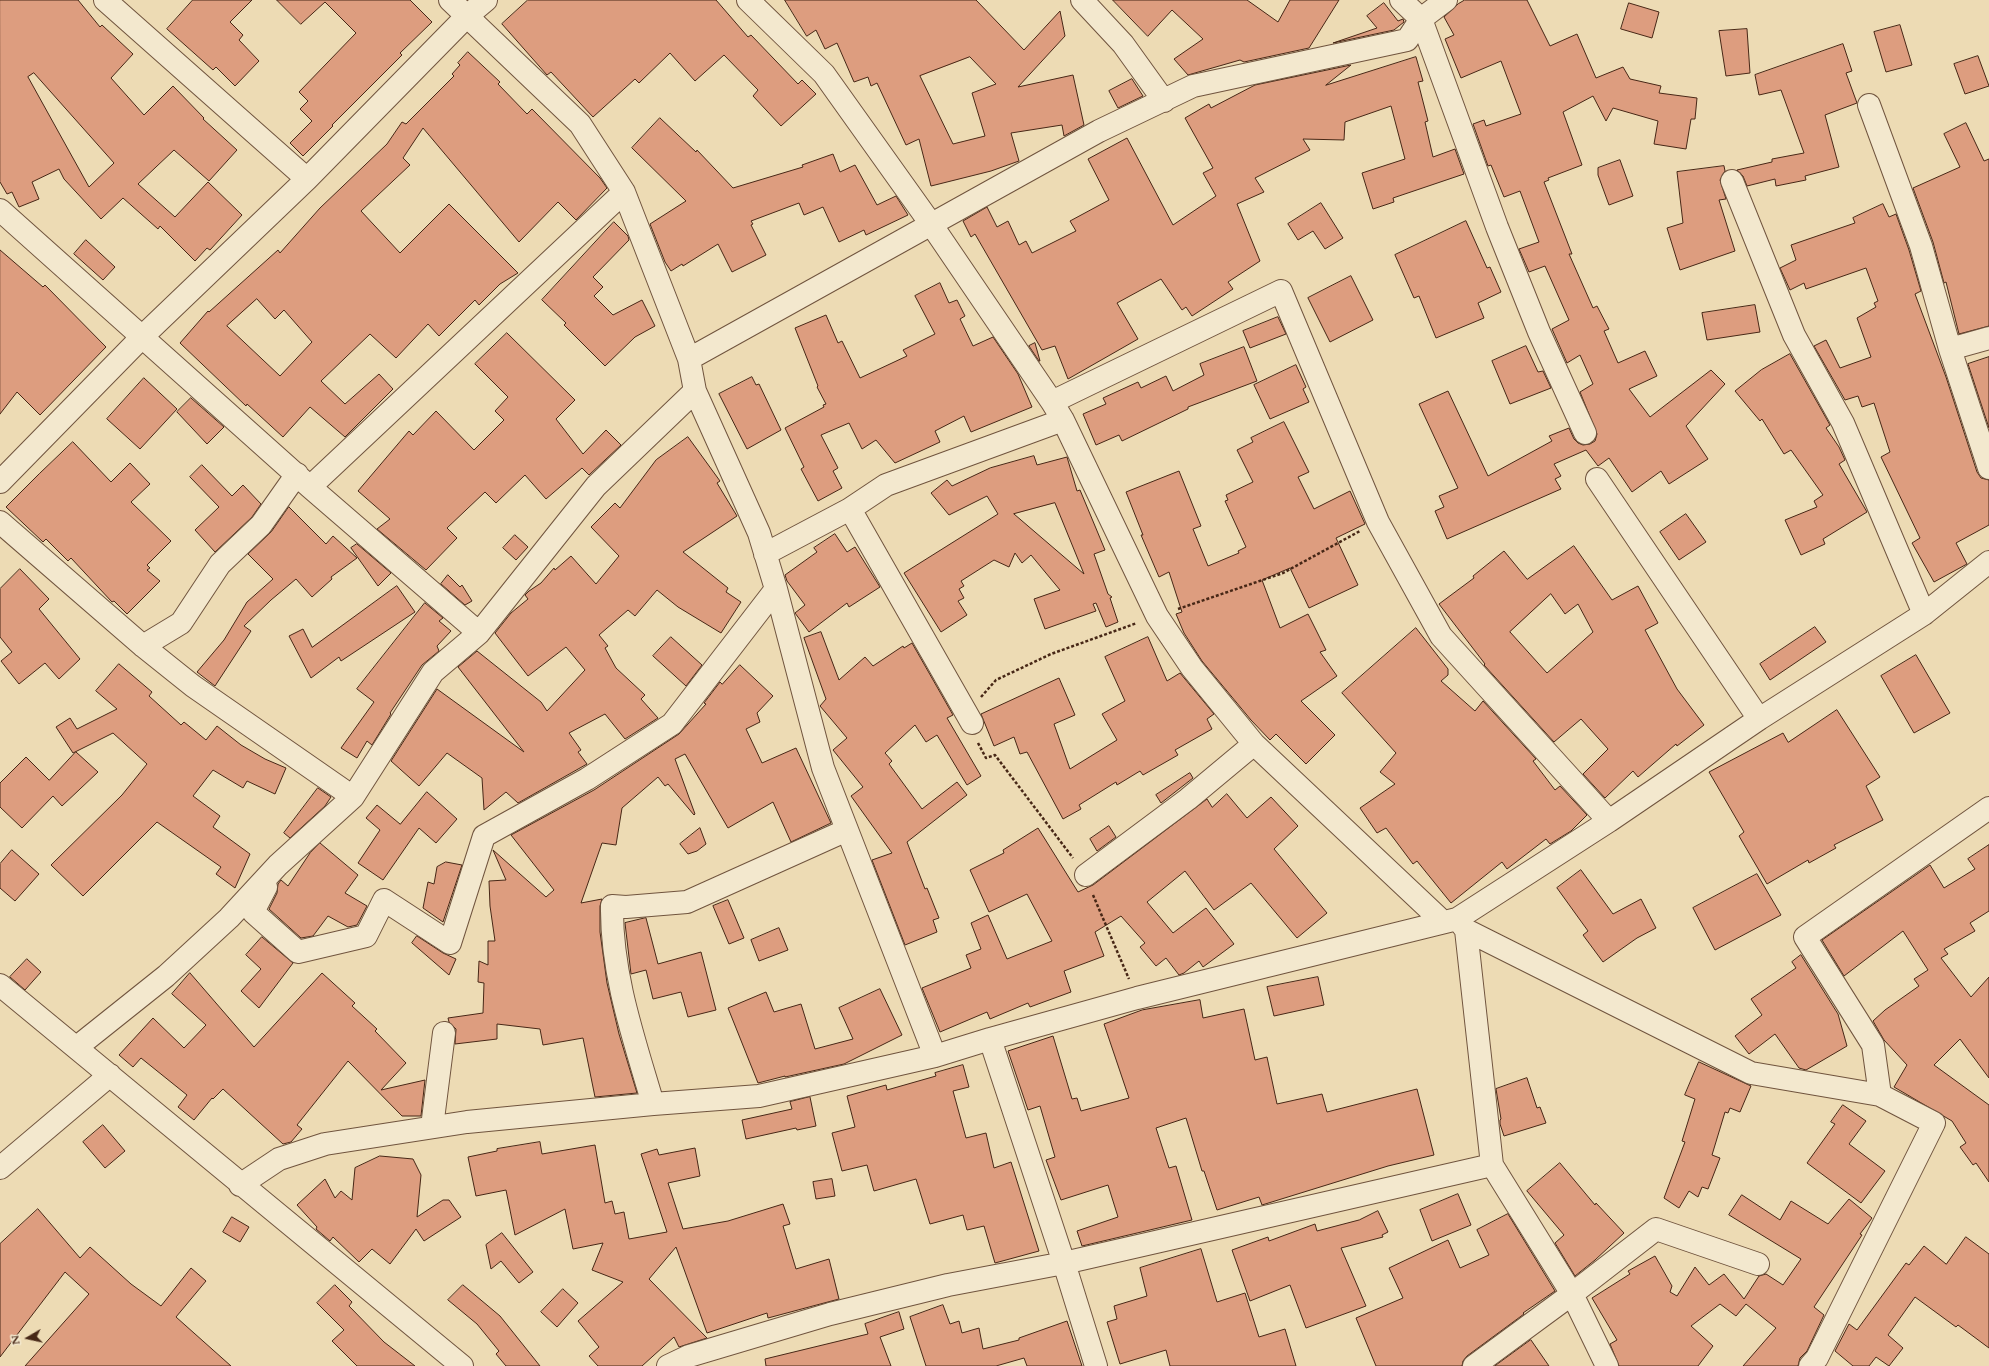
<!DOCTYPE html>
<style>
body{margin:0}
#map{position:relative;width:1989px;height:1366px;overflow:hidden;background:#eddbb4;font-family:Cardo,serif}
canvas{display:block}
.north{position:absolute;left:8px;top:1318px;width:40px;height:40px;-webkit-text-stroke:3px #f3e8ce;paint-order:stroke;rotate:261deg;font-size:11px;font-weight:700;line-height:16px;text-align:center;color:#472716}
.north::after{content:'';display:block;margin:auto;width:14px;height:18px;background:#472716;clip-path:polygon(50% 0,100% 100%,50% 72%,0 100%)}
</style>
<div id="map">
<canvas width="1989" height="1366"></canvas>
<div class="north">N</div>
</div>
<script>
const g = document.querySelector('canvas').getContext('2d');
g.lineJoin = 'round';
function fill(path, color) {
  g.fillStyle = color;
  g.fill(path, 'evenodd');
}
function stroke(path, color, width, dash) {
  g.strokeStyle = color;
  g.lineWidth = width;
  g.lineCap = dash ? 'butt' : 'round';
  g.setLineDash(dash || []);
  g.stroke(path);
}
const building = new Path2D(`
 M0 0H78L100 27 102 25 133 54 111 78 144 115 173 86 204 118 203 119 237 150 209 181 174 150 138 184 175 217 208 182 242 215 210 250 207 248 195 261 160 226 158 229 123 198 101 219 64 179 59 169 32 182 39 199 19 207 12 192 7 194 0 182ZM34 73 114 163 89 187 28 77Z
 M193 0H252L230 22 243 35 239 40 259 61 235 86 216 67 213 70 167 29Z
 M277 0H410L432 22 400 53 402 55 332 125 333 126 303 156 290 143 312 121 300 109 308 101 299 92 356 33 325 2 301 24Z
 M528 0H716L748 37 751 35 798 84 802 80 816 94 781 126 753 96 758 90 724 55 695 81 670 53 639 83 635 79 593 117 551 72 547 75 502 24Z
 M785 0H976L1024 50 1060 11 1065 36 1018 87 1073 75 1084 125 1064 136 1062 125 1011 133 1019 161 991 171 931 186 919 139 906 145 877 83 871 86 868 77 854 82 837 43 825 49 816 30 807 36ZM970 57 996 84 972 93 985 136 953 144 920 76Z
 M1113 0H1247L1278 22 1290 0H1339L1309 48 1244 62 1240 60 1188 75 1174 59 1203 39 1172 10 1148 36Z
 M1465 0H1527L1550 46 1577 34 1596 78 1623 67 1630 79 1661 86 1659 93 1697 98 1695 119H1691L1686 149 1654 144 1658 121 1613 108 1606 121 1593 96 1563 112 1582 165 1548 178 1549 180 1544 182 1572 254H1569L1593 308 1597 306 1609 329 1604 331 1618 363 1645 351 1657 376 1629 389 1650 417 1711 370 1725 384 1686 426 1708 459 1669 484 1661 471 1632 492 1609 458 1598 466 1586 450 1554 464 1561 476 1555 479 1561 489 1447 539 1435 511 1444 507 1439 496 1458 488 1419 404 1448 391 1488 476 1552 441 1549 436 1569 428 1574 439 1578 443 1583 445 1590 444 1595 441 1597 434 1580 392 1593 384 1580 355 1567 363 1552 329 1569 320 1545 266 1529 272 1519 249 1539 242 1520 191 1504 197 1491 165 1488 166 1473 124 1484 120 1486 126 1521 114 1501 61 1461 78 1445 39 1454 35 1444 17 1458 4Z
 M1384 3 1398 21 1403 19 1404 22 1394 30 1333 43 1377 28 1367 16Z
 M1629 3 1659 12 1652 38 1621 29Z
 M1900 25 1912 65 1886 72 1874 32Z
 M1747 29 1750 73 1726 76 1719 31Z
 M1843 44 1852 71 1846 73 1857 103 1825 115 1839 167 1805 176 1806 180 1776 186 1775 179 1747 186 1743 176 1737 170 1772 162V159L1804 153 1781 90 1759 95 1755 75Z
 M468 52 500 82 498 84 527 114 532 109 600 178 607 188 576 220 558 202 519 242 423 128 403 158 410 165 361 211 400 253 449 204 518 273 500 284 479 305 475 300 439 336 428 324 396 358 370 334 321 381 345 404 379 374 393 389 345 437 310 407 283 437 247 404 246 406 180 343 208 311 209 312 278 250 280 253 320 208 387 144 402 122 406 124 454 76 452 74 460 65 458 63ZM257 299 275 319 284 310 312 342 280 376 227 326Z
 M1978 56 1989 86 1965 94 1954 64Z
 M1416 57 1423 81 1418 82 1428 121 1425 122 1433 157 1455 149 1464 174 1393 198 1394 202 1373 209 1362 173 1405 159 1391 106 1345 122 1344 140 1303 139 1310 150 1255 178 1264 192 1237 204 1260 261 1228 282 1233 289 1192 316 1186 307 1182 310 1161 279 1117 303 1138 339 1068 379 1055 346 1042 350 975 234 971 237 963 221 987 207 997 227 1008 221 1019 245 1026 241 1032 253 1076 231 1070 221 1109 200 1088 159 1127 138 1173 225 1216 196 1203 173 1213 168 1185 118 1209 104 1211 108 1255 85 1351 65 1326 85Z
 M1132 79 1143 96 1118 108 1109 91Z
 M660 118 696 152 697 150 733 188 803 167 802 165 833 154 840 172 855 165 877 205 896 196 908 215 866 235 864 230 839 242 823 207 804 215 799 203 751 221 753 224 751 225 766 255 732 272 718 244 683 266 682 264 671 271 665 262 650 224 686 201 632 148Z
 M1966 123 1984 161 1989 159V326L1959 334 1946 282 1944 283 1933 242 1913 188 1960 167 1944 134Z
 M1620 160 1633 196 1609 205 1598 175V168Z
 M1724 166 1725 171 1720 180 1726 199 1719 200 1735 251 1680 270 1667 228 1683 223 1677 172Z
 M1321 203 1343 238 1325 249 1313 231 1298 240 1288 224Z
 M1883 204 1889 217 1896 214 1909 250 1921 291 1915 294 1946 377 1977 472 1981 478 1989 480V525L1956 543 1967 564 1934 582 1912 543 1920 538 1881 457 1890 452 1874 403 1862 407 1858 396 1845 400 1814 346 1826 340 1840 368 1871 357 1857 318 1876 307 1874 303 1878 301 1866 268 1806 289 1804 283 1790 290 1780 268 1796 260 1791 245 1855 223 1853 218Z
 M1466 221 1487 268 1490 267 1501 292 1478 303 1484 318 1436 338 1419 296 1414 298 1395 255Z
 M614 222 628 236 629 240 593 277 603 287 594 296 613 315 642 300 655 326 635 337 605 366 564 325 566 323 542 300Z
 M86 240 115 267 103 280 74 254Z
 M0 250 43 287 45 285 106 347 40 415 17 392 0 414Z
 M1351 276 1373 320 1330 342 1308 298Z
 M940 283 949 303 957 300 965 316 960 319 973 346 993 337 1018 374 1032 407 971 432 964 416 935 431 940 442 895 463 876 440 862 449 849 423 821 435 838 468 833 471 842 488 818 501 801 469 804 467 785 428 824 407 823 405 826 404 817 387 818 386 795 328 826 315 838 343 842 341 860 378 907 356 903 350 935 334 915 296Z
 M1755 305 1760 332 1707 340 1702 313Z
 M1278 317 1286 334 1250 348 1243 331Z
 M507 333 575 400 556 419 583 454 606 430 621 445 589 475 582 468 546 499 525 475 496 503 485 492 447 528 457 538 426 570 377 529 390 519 358 491 409 431 413 435 436 411 474 450 504 420 495 411 508 397 475 364Z
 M1035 343 1040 361H1039L1029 346Z
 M1526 346 1538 372 1543 371 1551 388 1510 404 1492 361Z
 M1244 347 1257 381 1188 407V409L1122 441 1119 435 1096 445 1083 414 1106 404 1103 398 1138 382 1141 388 1166 376 1173 391 1204 375 1200 364Z
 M1790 354 1830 425 1826 428 1839 447 1845 460 1839 464 1867 512 1823 539 1825 544 1801 555 1785 520 1817 507 1814 501 1823 495 1791 450 1784 454 1762 419 1760 421 1735 391 1761 370Z
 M1989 357V428L1968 364Z
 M1296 365 1306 387 1303 389 1309 402 1270 419 1254 385Z
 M752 377 756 385 759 384 781 430 747 449 719 394Z
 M144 378 177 409 140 449 107 419Z
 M191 398 224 427 207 444 177 412Z
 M1284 422 1309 472 1298 477 1314 509 1350 491 1365 524 1336 538 1358 585 1309 608 1290 568 1262 580 1280 628 1308 614 1326 650 1320 652 1337 676 1301 701 1335 735 1306 764 1276 734 1270 740 1251 720 1202 661 1184 633 1176 614 1182 612 1169 572 1159 577 1141 535H1143L1126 492 1179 471 1201 526 1193 529 1208 566 1239 553 1238 551 1246 547 1225 501 1228 500 1226 495 1253 482 1237 450 1253 442 1251 438Z
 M688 437 720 481 717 483 737 516 683 552 728 588 726 592 741 602 721 633 678 607 657 590 635 616 628 610 599 635 608 646 605 648 616 668 645 695 641 699 658 718 625 739 605 714 569 733 581 750 578 752 587 764 518 803 506 792 484 810 482 778 447 753 419 786 391 761 437 689 524 752 458 667 477 651 541 702 547 711 585 670 566 647 528 676 495 633 511 613 528 599 525 595 529 591 541 583 554 568 555 570 571 556 596 584 619 556 591 527 615 503 620 508 656 460Z
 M73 442 111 482 130 463 150 484 131 502 171 541 147 565 150 568 147 570 160 581 127 614 114 601 112 602 71 558 68 561 46 539 43 542 6 507 39 474Z
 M1034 456 1037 465 1067 457 1077 491 1080 490 1105 550 1094 554 1108 594 1112 597 1110 598 1118 622 1106 627 1096 603 1093 604 1096 611 1045 629 1034 599 1060 590 1031 555 1022 563 1015 553 1009 567 994 560 961 581 964 586 959 589 964 598 958 601 967 615 941 632 904 573 998 514 987 496 949 515 931 493 947 480 952 486 990 468ZM1055 503 1084 574 1014 514Z
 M202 465 232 496 243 485 261 504 252 517 215 552 195 530 219 507 190 477Z
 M289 507 326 544 333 536 357 558 331 577 332 579 312 597 296 579 271 600 244 626 251 631 215 686 197 672 224 640 247 602 273 579 248 554 271 532Z
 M1686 514 1706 542 1679 560 1660 532Z
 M835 534 847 552 855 547 880 587 849 607 847 603 809 632 795 613 805 605 787 581 785 575 817 552 814 548Z
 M515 535 528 547 516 560 503 548Z
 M357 544 391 573 378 586 351 548Z
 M1574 546 1612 600 1638 586 1658 623 1645 630 1677 689 1704 725 1677 746 1676 744 1638 777 1633 771 1605 798 1583 774 1608 749 1581 719 1554 742 1484 665 1485 664 1439 604 1474 578 1473 576 1504 551 1527 579ZM1551 594 1565 614 1578 604 1593 632 1547 673 1510 632Z
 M20 569 49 599 39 609 80 659 59 679 45 663 19 684 1 661 12 652 0 637V589Z
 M448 575 460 587 462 585 472 601 465 605 441 584Z
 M397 586 415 612 341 661 339 657 311 678 289 636 303 629 312 647Z
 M425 603 443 618 439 621 451 631 437 646 439 651 422 665 390 713 391 714 372 745 367 741 357 758 341 748 374 702 357 689Z
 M1815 627 1826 642 1770 680 1760 664Z
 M1416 628 1448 669V675L1441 681 1475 711 1483 701 1536 759 1533 761 1555 790 1560 786 1587 815 1571 831 1550 844 1546 839 1507 869 1502 862 1451 903 1417 861 1413 864 1386 828 1377 833 1360 808 1395 784 1380 772 1396 753 1342 693Z
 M821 632 839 680 865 657 873 666 903 646 904 648 912 643 953 715 947 718 981 776 967 785 937 735 926 742 915 725 885 753 892 761 889 764 922 809 957 782 967 795 907 842 925 889 927 888 939 918 933 920 937 932 905 945 872 860 892 853 851 796 863 787 833 750 847 738 820 706 826 699 804 638Z
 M671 637 702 665 686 686 653 656Z
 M1148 637 1167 681 1180 673 1214 714 1207 719 1212 729 1175 750 1178 755 1143 775 1140 771 1117 785 1116 782 1079 805 1081 809 1063 819 1027 752 1020 754 1014 737 994 746 981 714 1059 678 1075 715 1054 724 1070 769 1117 740 1102 714 1125 701 1105 657Z
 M1916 655 1950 713 1914 733 1881 676Z
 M119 664 152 692 149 696 181 725 184 722 206 740 217 726 241 745 265 759 286 768 275 794 247 781 243 788 213 770 193 796 220 816 213 827 250 854 235 888 216 874 221 867 157 822 83 896 51 865 122 795 147 764 113 733 73 753 56 727 70 718 77 729 117 709 96 691Z
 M740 665 773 696 757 713 760 722 746 729 762 763 796 748 831 823 791 842 773 802 728 828 685 754 675 759 695 814 694 815 668 784 665 786 658 777 622 808 616 845 602 843 581 903 602 899 600 906V932L607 983 619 1034 637 1093 595 1097 583 1038 543 1045 540 1029 497 1024V1039L455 1044 456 1029 449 1022 448 1018 483 1013 484 983 478 982 479 961 488 965V941H495L490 906 489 881 506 880 493 850 546 897 554 890 511 835 594 790 679 734 706 704 704 703 720 682 722 684Z
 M1837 710 1880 777 1866 786 1883 820 1834 845 1836 848 1809 863 1808 860 1767 884 1739 836 1744 832 1709 772 1783 733 1788 742Z
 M76 752 98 772 62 806 53 796 22 828 0 807V783L26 757 49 780Z
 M1190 773 1193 778 1161 803 1156 795Z
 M318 788 331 797 325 806 290 838 284 833Z
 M427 792 457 819 436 843 419 828 383 880 358 863 380 830 366 818 377 805 400 824Z
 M1227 794 1247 818 1271 797 1298 826 1274 849 1327 913 1297 938 1251 883 1214 910 1185 871 1147 902 1173 933 1206 908 1234 944 1203 967 1199 961 1184 973 1179 975 1166 958 1156 966 1140 947 1145 943 1121 916 1095 932 1104 956 1064 971 1071 992 1030 1007 1028 1003 990 1019 987 1012 940 1032 922 988 971 968 966 955 981 949 971 923 988 915 1007 959 1052 941 1027 894 989 912 970 870 1004 853 1003 850 1038 828 1078 892 1093 885 1207 799 1212 807Z
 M1109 826 1116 837 1097 851 1090 839Z
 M700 828 706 844 697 851 688 854 680 844Z
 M320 843 358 875 345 893 367 906 357 925 348 927 328 916 313 936 301 938 269 909 277 893 278 884 281 880 288 886 310 853Z
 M1989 845V911L1970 923 1975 931 1944 949 1948 954 1941 958 1971 997 1989 977V1078L1960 1039 1934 1065 1989 1105V1182L1976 1163 1973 1165 1960 1147 1966 1143 1952 1121 1894 1087 1907 1065 1884 1040 1873 1021 1885 1010 1919 986 1914 979 1928 970 1903 931 1844 976 1822 940 1930 865 1944 888 1975 869 1968 859Z
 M12 850 39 874 15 901 0 888V864Z
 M446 862 462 865 443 922 423 908 428 882 434 884 437 867Z
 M1581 870 1613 914 1641 899 1656 928 1637 938 1603 962 1583 935 1588 931 1557 888Z
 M1757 874 1781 915 1715 950 1693 908Z
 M728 900 744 938 729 944 713 906Z
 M646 918 658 964 701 952 716 1010 688 1017 681 992 653 999 646 970 631 974 625 923Z
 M779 928 788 950 759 961 751 940Z
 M417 936 443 953 456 959 449 975 412 943Z
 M262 937 293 963 259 1008 241 991 261 969 246 955Z
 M1801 955 1838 1014 1847 1046 1806 1070 1799 1068 1775 1034 1749 1054 1735 1036 1762 1015 1751 999 1796 968 1792 962Z
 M27 959 41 972 25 990 10 977Z
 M190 973 254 1047 322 973 355 1003 352 1006 377 1029 375 1031 406 1063 381 1090 425 1080 421 1116H402L348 1061 297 1125 302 1129 291 1142 283 1144 223 1089 213 1099 212 1098 194 1120 178 1107 187 1095 141 1058 133 1067 119 1055 153 1018 184 1048 206 1025 172 994Z
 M1318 977 1324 1005 1274 1016 1267 987Z
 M880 989 902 1035 844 1064 785 1077V1076L758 1083 728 1008 766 992 774 1012 801 1004 815 1049 853 1039 839 1008Z
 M1200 1000 1203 1018 1244 1009 1255 1060 1267 1057 1277 1104 1322 1094 1327 1112 1417 1089 1434 1155 1388 1166 1262 1205 1259 1197 1217 1210 1204 1171H1202L1186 1118 1156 1128 1169 1168 1176 1166 1192 1220 1082 1246 1077 1231 1118 1217 1108 1185 1061 1200 1046 1160 1055 1157 1040 1106 1028 1110 1008 1051 1053 1036 1072 1099 1077 1098 1081 1111 1129 1098 1104 1024 1142 1010Z
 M1699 1062 1751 1086 1740 1112 1730 1108 1728 1113 1725 1112 1712 1155 1720 1158 1708 1189 1702 1187 1698 1197 1689 1191 1679 1208 1664 1198 1685 1142 1682 1141 1695 1099 1685 1095Z
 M963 1065 969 1087 953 1091 966 1138 986 1133 994 1168 1011 1162 1039 1251 995 1263 984 1226 967 1230 963 1215 930 1224 916 1179 874 1191 867 1165 842 1171 832 1133 855 1127 847 1096 886 1085 887 1090 936 1076 935 1073Z
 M1527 1078 1537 1108 1540 1107 1546 1123 1504 1136 1500 1124V1120L1501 1119 1496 1089Z
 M810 1097 816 1126 797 1130 796 1128 746 1139 742 1120 792 1109 790 1102Z
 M1843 1105 1866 1121 1849 1144 1885 1171 1861 1203 1807 1163 1835 1124 1831 1122Z
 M103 1125 125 1151 105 1168 83 1142Z
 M540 1142 542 1154 595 1145 605 1203 612 1201 615 1214 624 1212 629 1239 667 1232 641 1154 657 1149 659 1155 695 1148 700 1176 668 1183 683 1229 728 1221 783 1204 790 1224 783 1226 796 1269 829 1259 839 1299 768 1318 767 1313 707 1333 676 1247 649 1279 707 1338 679 1347 674 1337 642 1366H598L589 1356 599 1347 578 1321 623 1282 592 1270 603 1243 573 1249 565 1209 515 1235 506 1190 476 1196 468 1157 497 1151V1149Z
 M380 1156 413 1159 421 1175 417 1217 443 1200H449L461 1217 424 1241 416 1229 390 1264 372 1249 359 1262 333 1237 330 1241 316 1229 317 1227 297 1205 325 1179 335 1198 341 1191 352 1200 355 1168Z
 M1560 1163 1595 1205 1596 1203 1624 1233 1595 1260 1575 1276 1555 1243 1564 1235 1527 1191Z
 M832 1179 835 1196 816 1199 813 1182Z
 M1458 1194 1471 1225 1432 1241 1420 1210Z
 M1742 1195 1780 1220 1791 1201 1828 1224 1849 1199 1872 1218 1860 1234 1862 1235 1814 1307 1824 1315 1807 1351 1800 1358 1798 1366H1743L1776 1328 1746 1304 1736 1316 1720 1304 1691 1326 1713 1346 1698 1366H1619L1610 1344 1617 1340 1592 1298 1630 1274 1628 1271 1655 1256 1672 1286 1670 1292 1677 1296 1695 1267 1709 1285 1724 1274 1744 1299 1759 1276 1766 1274 1783 1285 1801 1259 1729 1215Z
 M38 1209 80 1258 90 1247 131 1284 161 1306 191 1268 206 1281 176 1317 231 1366H25L89 1294 65 1272 0 1357V1244Z
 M1378 1211 1388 1232 1382 1235 1383 1237 1341 1248 1366 1306 1306 1328 1290 1285 1250 1301 1232 1250 1268 1237 1269 1241 1315 1224 1317 1231 1359 1220Z
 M1508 1214 1555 1291 1523 1313 1524 1314 1467 1356 1463 1361 1462 1366H1376L1356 1318 1403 1298 1389 1268 1448 1240 1460 1268 1489 1255 1477 1230Z
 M232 1217 249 1227 240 1242 223 1232Z
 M502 1233 533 1272 519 1283 501 1261 491 1269 486 1245Z
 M1966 1237 1989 1254V1348L1958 1325 1956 1327 1915 1297 1888 1335 1903 1348 1889 1366 1876 1357 1869 1366H1853L1835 1351 1849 1324 1857 1330 1906 1263 1909 1265 1924 1246 1946 1264Z
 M1201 1249 1217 1302 1245 1293 1259 1337 1285 1329 1296 1366H1170L1166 1350 1120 1364 1107 1322 1117 1319 1114 1306 1147 1296 1140 1268Z
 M335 1285 352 1302 349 1306 384 1342 415 1366H357L332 1341 344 1330 317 1303Z
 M463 1285 500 1316 540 1366H506L496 1354 499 1351 477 1324 448 1300Z
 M563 1289 578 1303 557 1327 541 1312Z
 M943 1305 950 1324 959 1321 962 1333 979 1328 983 1349 1019 1340V1338L1067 1321 1082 1366H1027L1024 1358 996 1366H926L910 1317Z
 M899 1312 904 1329 880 1337 891 1366H766L765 1359 868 1334 865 1324Z
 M1531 1340 1549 1366H1495Z`);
const path = new Path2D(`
 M1178 609 1283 573 1360 531
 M981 697 996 680 1051 654 1137 623
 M978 743 986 758 995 755 1073 858
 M1093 895 1129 979`);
const minor = new Path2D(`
 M105 0 307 179
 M450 0 580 124 624 192 689 359 695 391 759 533 776 589 823 768 935 1056
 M748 0 824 74 931 224 1052 402 1063 420 1157 616 1192 668 1254 744 1443 922
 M1082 0 1123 44 1164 101
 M1446 0 1421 19 1497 227 1539 332 1585 433
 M1869 105 1921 246 1950 349 1989 468
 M1732 181 1794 335 1843 423 1924 614
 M0 210 310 487 479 633
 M1950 349 1989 338
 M689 359 1099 131 1193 86 1407 40 1421 19 1401 0
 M1052 402 1281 291 1378 522 1441 636 1609 821
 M1597 479 1759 719
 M0 482 143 336 307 179 467 16 486 0
 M310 487 624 192
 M850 509 972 723
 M0 522 143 646 193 686 353 797
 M765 554 850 509 886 485 1063 420
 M143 646 181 623 220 564 261 525 297 474
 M1086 875 1188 799 1254 744
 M266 887 253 912 298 952 366 936 384 900 450 943 484 836 587 779 672 724 776 589
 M1459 921 1466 930 1492 1165 1572 1294 1607 1366
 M1466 930 1751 1073 1880 1095 1934 1123 1817 1358 1810 1366
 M0 985 462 1366
 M990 1039 1064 1263 1096 1366
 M77 1047 166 976 229 918 278 865 353 797 433 672 479 633 596 486 695 391
 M1880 1095 1873 1045 1805 937 1989 808
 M653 1104C634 1039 611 974 612 906L626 907 687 902 847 830
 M432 1127 444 1033
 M0 1168 110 1075
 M240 1185 279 1159 325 1144 467 1122 653 1104 759 1096 935 1056 990 1039 1137 998 1457 919 1609 821 1759 719 1924 614 1989 562
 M668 1366 689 1356 830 1314 948 1285 1064 1263 1492 1165
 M1474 1366 1572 1294 1656 1229 1758 1264`);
fill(building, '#dd9d7f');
stroke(building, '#472716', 1);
stroke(minor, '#70543e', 24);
stroke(path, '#472716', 2.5, [3, 2]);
stroke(minor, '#f3e8ce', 22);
</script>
